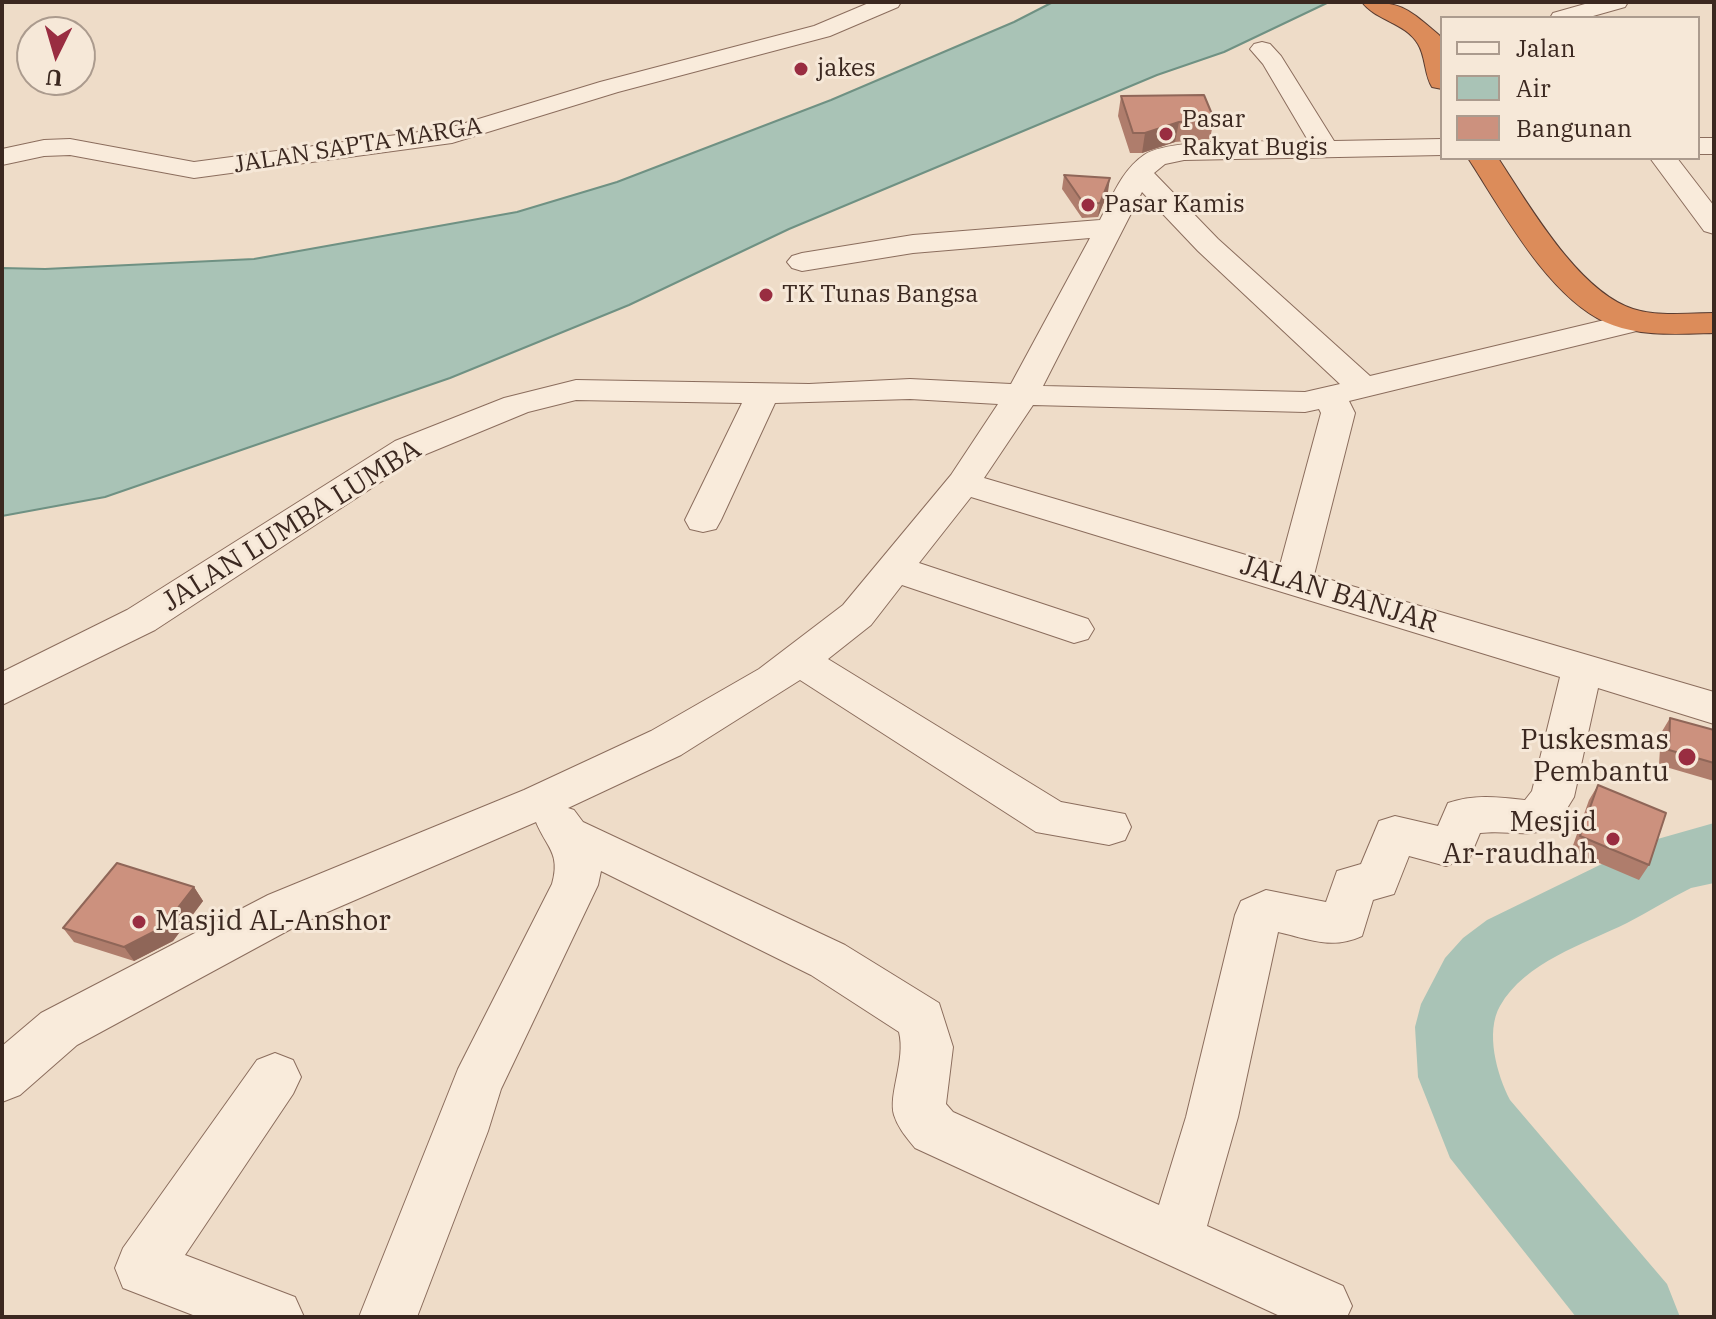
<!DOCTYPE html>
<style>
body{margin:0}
#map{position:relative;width:1716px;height:1319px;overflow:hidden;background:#eedcc8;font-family:"IBM Plex Serif",serif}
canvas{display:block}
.frame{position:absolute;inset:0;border:4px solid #3b2820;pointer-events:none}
.legend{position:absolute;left:1440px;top:16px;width:260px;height:144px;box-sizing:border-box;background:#f6e8d8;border:2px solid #ab9b8e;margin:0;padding:10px 14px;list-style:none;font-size:24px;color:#3b2820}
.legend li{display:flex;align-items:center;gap:16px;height:40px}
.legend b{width:40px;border:2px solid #ab9b8e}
.north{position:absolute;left:16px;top:16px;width:80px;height:80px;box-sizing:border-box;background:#f6e8d8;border:2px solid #ab9b8e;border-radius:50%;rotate:185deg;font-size:22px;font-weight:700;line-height:32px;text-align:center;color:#3b2820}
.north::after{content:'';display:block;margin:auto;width:28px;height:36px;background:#992d41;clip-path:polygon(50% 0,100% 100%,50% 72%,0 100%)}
</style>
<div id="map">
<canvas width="1716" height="1319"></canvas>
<div class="frame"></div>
<ul class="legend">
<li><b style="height:10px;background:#f9ebdb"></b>Jalan</li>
<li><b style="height:22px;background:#a9c3b6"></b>Air</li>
<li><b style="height:22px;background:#cc917e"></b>Bangunan</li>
</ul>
<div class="north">U</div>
</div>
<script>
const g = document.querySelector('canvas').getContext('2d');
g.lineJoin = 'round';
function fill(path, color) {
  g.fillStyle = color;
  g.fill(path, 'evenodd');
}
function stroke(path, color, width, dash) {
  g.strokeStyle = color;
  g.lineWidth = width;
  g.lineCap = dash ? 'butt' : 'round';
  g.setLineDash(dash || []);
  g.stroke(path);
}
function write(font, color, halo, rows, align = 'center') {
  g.font = font + ' "IBM Plex Serif",serif';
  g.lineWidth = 6;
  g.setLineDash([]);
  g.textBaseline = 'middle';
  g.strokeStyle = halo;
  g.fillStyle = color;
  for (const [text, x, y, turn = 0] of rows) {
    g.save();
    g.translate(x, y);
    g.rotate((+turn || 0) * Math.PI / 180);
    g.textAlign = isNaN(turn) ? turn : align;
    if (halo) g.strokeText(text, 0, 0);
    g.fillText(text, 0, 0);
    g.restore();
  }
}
const water = new Path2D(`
 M1053 2H1329L1224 52 1157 75 789 229 629 305 450 378 105 497 2 516V268L45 269 254 259 517 212 617 182 831 100 1014 22Z`);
const river = new Path2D(`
 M1714 823V883L1691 888C1669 899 1648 912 1627 923 1584 944 1525 962 1500 1006 1485 1032 1497 1075 1510 1100L1667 1284 1680 1317H1576L1450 1158 1418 1077 1415 1027 1421 1004 1445 958 1463 938 1487 920 1647 842Z`);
const minor = new Path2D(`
 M871 2H901L898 7 830 36 618 92 452 143 194 178 70 155 44 156 2 165V149L44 140 70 139 194 162 449 128 600 82 814 26Z
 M1592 2H1628L1625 7 1586 18H1550L1553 13Z
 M1262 42 1270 44 1281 56 1334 141 1442 139V155L1184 160 1165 164 1154 173 1218 239 1370 376 1638 312 1649 314 1653 321 1649 328 1349 401 1355 413 1314 575 1714 692V724L1598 688 1574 797 1555 828C1523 838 1511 830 1480 833L1470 857 1446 866 1409 856 1394 894 1373 900 1362 936C1331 950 1309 939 1278 932L1238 1117 1207 1226 1343 1286 1352 1306 1347 1317H1282L915 1148C907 1138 898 1128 894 1115 888 1094 906 1060 899 1032L811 975 601 871 598 885 501 1089 488 1131 417 1317H359L458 1069 552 884C561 853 546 847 536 822L302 923 77 1045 20 1095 2 1102V1046L41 1013 268 895 524 790 651 731 759 669 843 605 951 475 998 404 910 399 775 403 721 520 716 529 703 532 690 529 685 520 742 403 576 400 528 412 419 457 155 630 2 705V672L127 610 395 441 504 398 576 380 809 384 910 379 1011 384 1090 238 913 253 802 271 792 268 787 262 792 256 802 253 913 235 1100 220C1112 197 1122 170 1144 155 1170 137 1273 142 1309 142L1263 64 1250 49 1254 44ZM1142 192 1198 251 1340 384 1305 392 1043 386ZM1033 405 1305 412 1319 409 1321 413 1280 565 984 478ZM971 497 1560 677 1532 791 1525 800C1498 797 1475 794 1448 803L1438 826 1395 816 1379 821 1361 864 1337 871 1326 902 1266 890 1241 901 1235 915 1186 1117 1159 1205 953 1112 946 1104 953 1047 939 1003 845 945 583 822 574 810 568 808 681 755 800 680 1036 832 1109 845 1125 840 1131 827 1125 814 1061 802 828 659 871 625 902 585 1074 643 1088 639 1094 629 1088 619 919 563Z
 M1698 138H1714V154H1698Z
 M1650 158H1677L1714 206V234L1704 231Z
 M275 1053 293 1060 301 1077 293 1094 185 1255 295 1297 304 1317H198L123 1288 115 1268 123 1248 257 1060Z`);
const highway = new Path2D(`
 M1362 2C1403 2 1408 9 1439 35L1442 39V89L1432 87C1424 74 1426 57 1418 44 1406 23 1375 20 1362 2Z
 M1468 158H1498C1529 205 1578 291 1633 309 1658 317 1688 313 1714 313V333C1678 334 1638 337 1605 322 1547 295 1502 210 1468 158Z`);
const wall = new Path2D(`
 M1121 96 1214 119 1210 139 1175 142 1142 153H1130L1118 116Z
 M1064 175 1108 192 1098 217 1082 218 1062 189Z
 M1670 718 1714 730V781L1659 765 1661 733Z
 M1598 785 1649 865 1639 880 1571 851 1589 800Z
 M194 887 203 901 173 941 134 961 74 942 63 928Z`);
const shadedWall = new Path2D(`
 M1179 122 1175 142 1142 153 1145 133Z
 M1110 178 1108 192 1098 217 1100 203Z
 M194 887 203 901 173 941 134 961 124 947Z`);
const building = new Path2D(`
 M1204 95 1214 119 1179 122 1145 133H1133L1121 96Z
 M1064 175 1110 178 1100 203 1084 204Z
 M1670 718 1714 730V763L1669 750Z
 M1598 785 1666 813 1649 865 1580 836Z
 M117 863 194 887 163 927 124 947 63 928Z`);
const markers = [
 [801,69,8,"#992d41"],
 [1166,134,8,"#992d41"],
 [1088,205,8,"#992d41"],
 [766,295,8,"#992d41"],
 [1687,757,10,"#992d41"],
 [1613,839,8,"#992d41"],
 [139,922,8,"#992d41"]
];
const farPoinames = [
 ["jakes",817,69],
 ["Pasar",1182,120],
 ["Rakyat Bugis",1182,148],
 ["Pasar Kamis",1104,205],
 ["TK Tunas Bangsa",782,295]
];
const farStreetnames = [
 ["JALAN SAPTA MARGA",358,146,-9]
];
const streetNames = [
 ["JALAN LUMBA LUMBA",292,526,-32],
 ["JALAN BANJAR",1339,595,17]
];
const poiNames = [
 ["Puskesmas",1669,741],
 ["Pembantu",1669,773],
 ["Mesjid",1597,823],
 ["Ar-raudhah",1597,855],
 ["Masjid AL-Anshor",155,922,"left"]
];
fill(water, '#a9c3b6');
stroke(water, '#6f9183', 2);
fill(river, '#a9c3b6');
stroke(minor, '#8b6d5d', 2);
stroke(highway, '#593c31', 2);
fill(minor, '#f9ebdb');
fill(highway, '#dc8c5a');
fill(wall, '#af7d6c');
fill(shadedWall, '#8f6658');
fill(building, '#cc917e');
stroke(building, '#8f6658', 2);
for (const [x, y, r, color] of markers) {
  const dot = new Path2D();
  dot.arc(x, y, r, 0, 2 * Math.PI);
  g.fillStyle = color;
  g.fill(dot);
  stroke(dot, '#f6e8d8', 3);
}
write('24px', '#3b2820', '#f6e8d8', farPoinames, 'left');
write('24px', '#3b2820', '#f6e8d8', farStreetnames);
write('28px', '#3b2820', '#f6e8d8', streetNames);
write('28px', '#3b2820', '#f6e8d8', poiNames, 'right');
</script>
